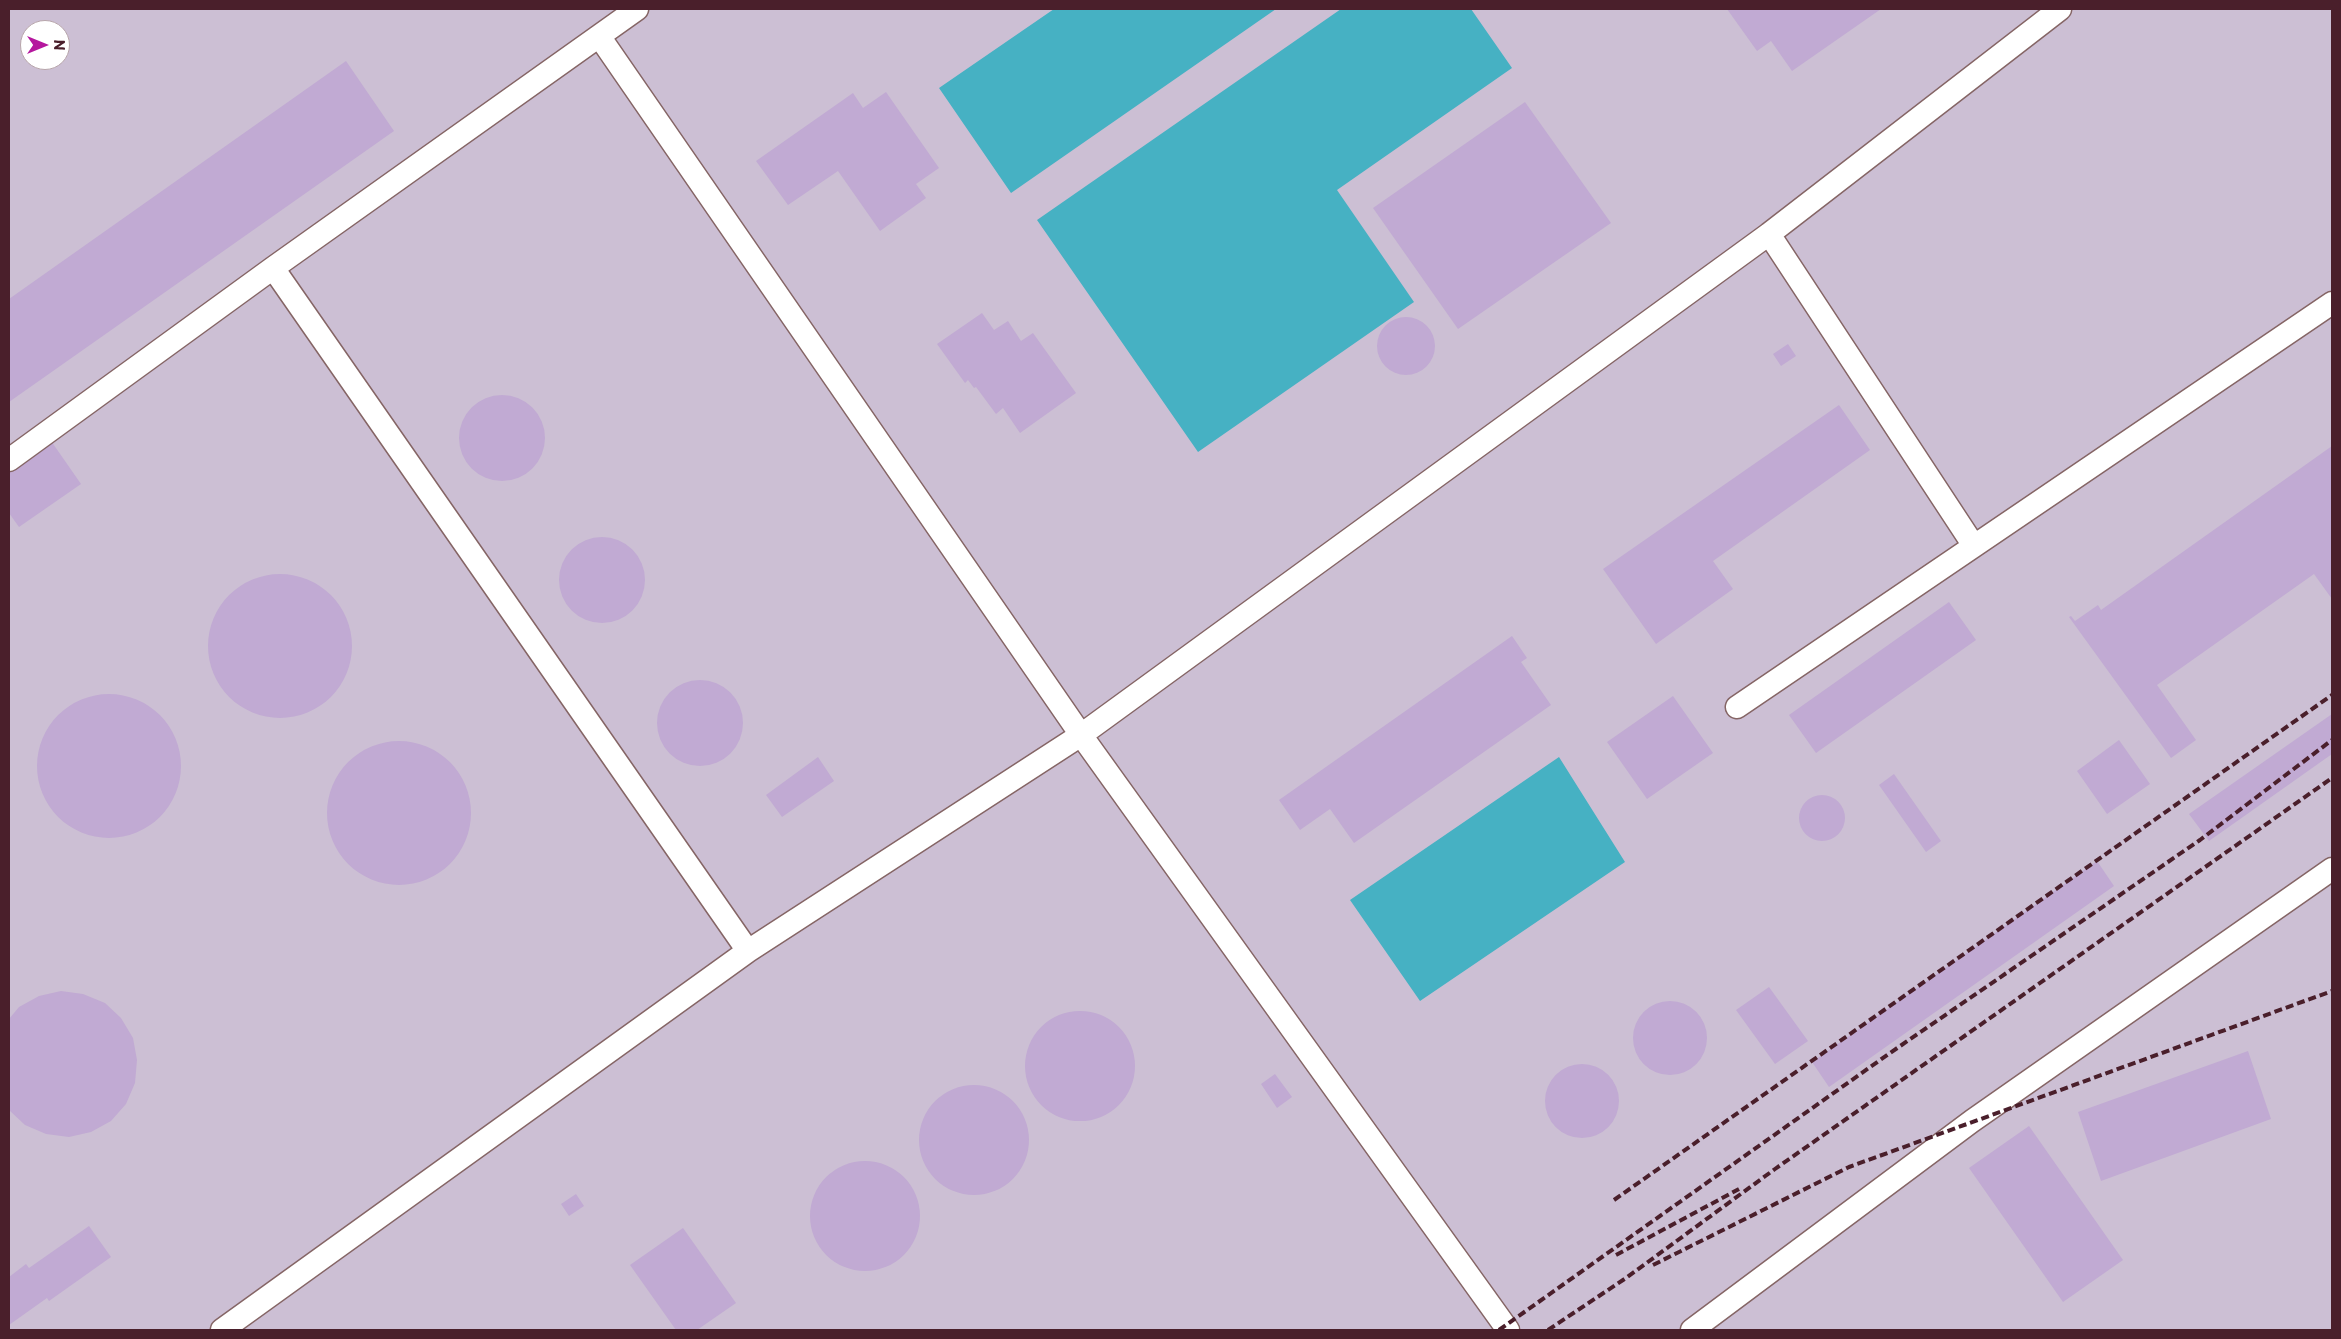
<!DOCTYPE html>
<style>
body{margin:0}
#map{position:relative;width:2341px;height:1339px;overflow:hidden;background:#f3e7d0;font-family:"Playpen Sans",sans-serif}
canvas{display:block}
.frame{position:absolute;inset:0;border:10px solid #4a1f2b;pointer-events:none}
.north{position:absolute;left:20px;top:20px;width:50px;height:50px;box-sizing:border-box;background:#fff;border:1px solid #b7a5aa;border-radius:50%;rotate:90deg;font-size:14px;font-weight:700;line-height:20px;text-align:center;color:#4a1f2b}
.north::after{content:'';display:block;margin:auto;width:18px;height:22px;background:#b5179e;clip-path:polygon(50% 0,100% 100%,50% 72%,0 100%)}
</style>
<div id="map">
<canvas width="2341" height="1339"></canvas>
<div class="frame"></div>
<div class="north">N</div>
</div>
<script>
const g = document.querySelector('canvas').getContext('2d');
g.lineJoin = 'round';
function fill(path, color) {
  g.fillStyle = color;
  g.fill(path, 'evenodd');
}
function stroke(path, color, width, dash) {
  g.strokeStyle = color;
  g.lineWidth = width;
  g.lineCap = dash ? 'butt' : 'round';
  g.setLineDash(dash || []);
  g.stroke(path);
}
const industrial = new Path2D(`
 M9 9H2332V1330H9ZM30 30H60V60H30Z`);
const water = new Path2D(`
 M1054 9H1276L1011 193 939 88Z
 M1341 9H1471L1512 68 1337 190 1414 302 1198 452 1037 220Z
 M1559 757 1625 862 1420 1001 1350 900Z`);
const building = new Path2D(`
 M1727 9H1881L1792 71 1771 41 1757 51Z
 M346 61 394 131 9 402V299Z
 M886 92 939 168 916 184 926 198 880 231 838 171 788 205 756 161 853 93 863 108Z
 M1525 102 1611 223 1458 329 1373 208Z
 M982 313 994 330 1008 321 1021 341 1033 333 1076 393 1020 433 1003 408 996 414 976 387 974 388 968 380 965 383 937 344Z
 M1377 346a29 29 0 1 1 58 0a29 29 0 1 1-58 0Z
 M1788 344 1796 356 1781 366 1773 354Z
 M459 438a43 43 0 1 1 86 0a43 43 0 1 1-86 0Z
 M1839 405 1870 450 1713 561 1733 589 1656 644 1603 569Z
 M49 438 81 484 19 527 9 513V467Z
 M2332 446V599L2314 574 2157 685 2196 740 2171 758 2069 617 2071 616 2075 621 2098 605 2101 610Z
 M559 580a43 43 0 1 1 86 0a43 43 0 1 1-86 0Z
 M208 646a72 72 0 1 1 144 0a72 72 0 1 1-144 0Z
 M1949 602 1976 640 1816 753 1789 715Z
 M1512 636 1527 658 1521 662 1551 705 1354 843 1330 809 1300 830 1279 800Z
 M657 723a43 43 0 1 1 86 0a43 43 0 1 1-86 0Z
 M37 766a72 72 0 1 1 144 0a72 72 0 1 1-144 0Z
 M1673 696 1713 753 1647 799 1607 742Z
 M2332 714V754L2209 841 2189 814Z
 M2119 740 2150 784 2107 814 2077 771Z
 M327 813a72 72 0 1 1 144 0a72 72 0 1 1-144 0Z
 M818 757 834 781 782 817 766 795Z
 M1894 774 1941 841 1926 852 1879 785Z
 M1799 818a23 23 0 1 1 46 0a23 23 0 1 1-46 0Z
 M2097 861 2114 886 1829 1087 1812 1062Z
 M1769 987 1808 1041 1775 1064 1736 1010Z
 M61 991 83 994 105 1003 121 1018 133 1038 137 1060 135 1083 126 1104 111 1121 91 1132 69 1137 46 1134 25 1125 9 1110V1019L19 1007 39 996Z
 M1633 1038a37 37 0 1 1 74 0a37 37 0 1 1-74 0Z
 M1025 1066a55 55 0 1 1 110 0a55 55 0 1 1-110 0Z
 M2248 1051 2271 1119 2101 1181 2078 1112Z
 M1545 1101a37 37 0 1 1 74 0a37 37 0 1 1-74 0Z
 M1275 1074 1292 1097 1277 1108 1261 1084Z
 M919 1140a55 55 0 1 1 110 0a55 55 0 1 1-110 0Z
 M2029 1126 2123 1260 2063 1302 1969 1168Z
 M810 1216a55 55 0 1 1 110 0a55 55 0 1 1-110 0Z
 M576 1194 584 1206 569 1216 561 1204Z
 M89 1226 111 1257 49 1301 47 1298 9 1325V1277L26 1264 29 1268Z
 M683 1228 736 1303 697 1330H676L630 1265Z`);
const service = new Path2D(`
 M599 36 1081 735 1508 1330
 M1769 234 1974 546
 M273 268 748 951
 M9 460 273 268 637 9
 M1737 707 2332 303
 M222 1330 748 951 1081 735 1769 234 2060 9
 M1692 1330 1972 1121 2332 869`);
const rail = new Path2D(`
 M1614 1200 2332 695
 M1616 1255 1739 1189
 M1653 1265 1849 1167 2332 991
 M1499 1330 1890 1053 2200 840 2332 740
 M1548 1330 1626 1278 1775 1169 2332 778`);
fill(industrial, '#ccbfd4');
fill(water, '#46b1c3');
fill(building, '#c1aad3');
stroke(service, '#856565', 25);
stroke(service, '#fff', 22);
stroke(rail, '#4a1f2b', 4, [8, 4]);
</script>
